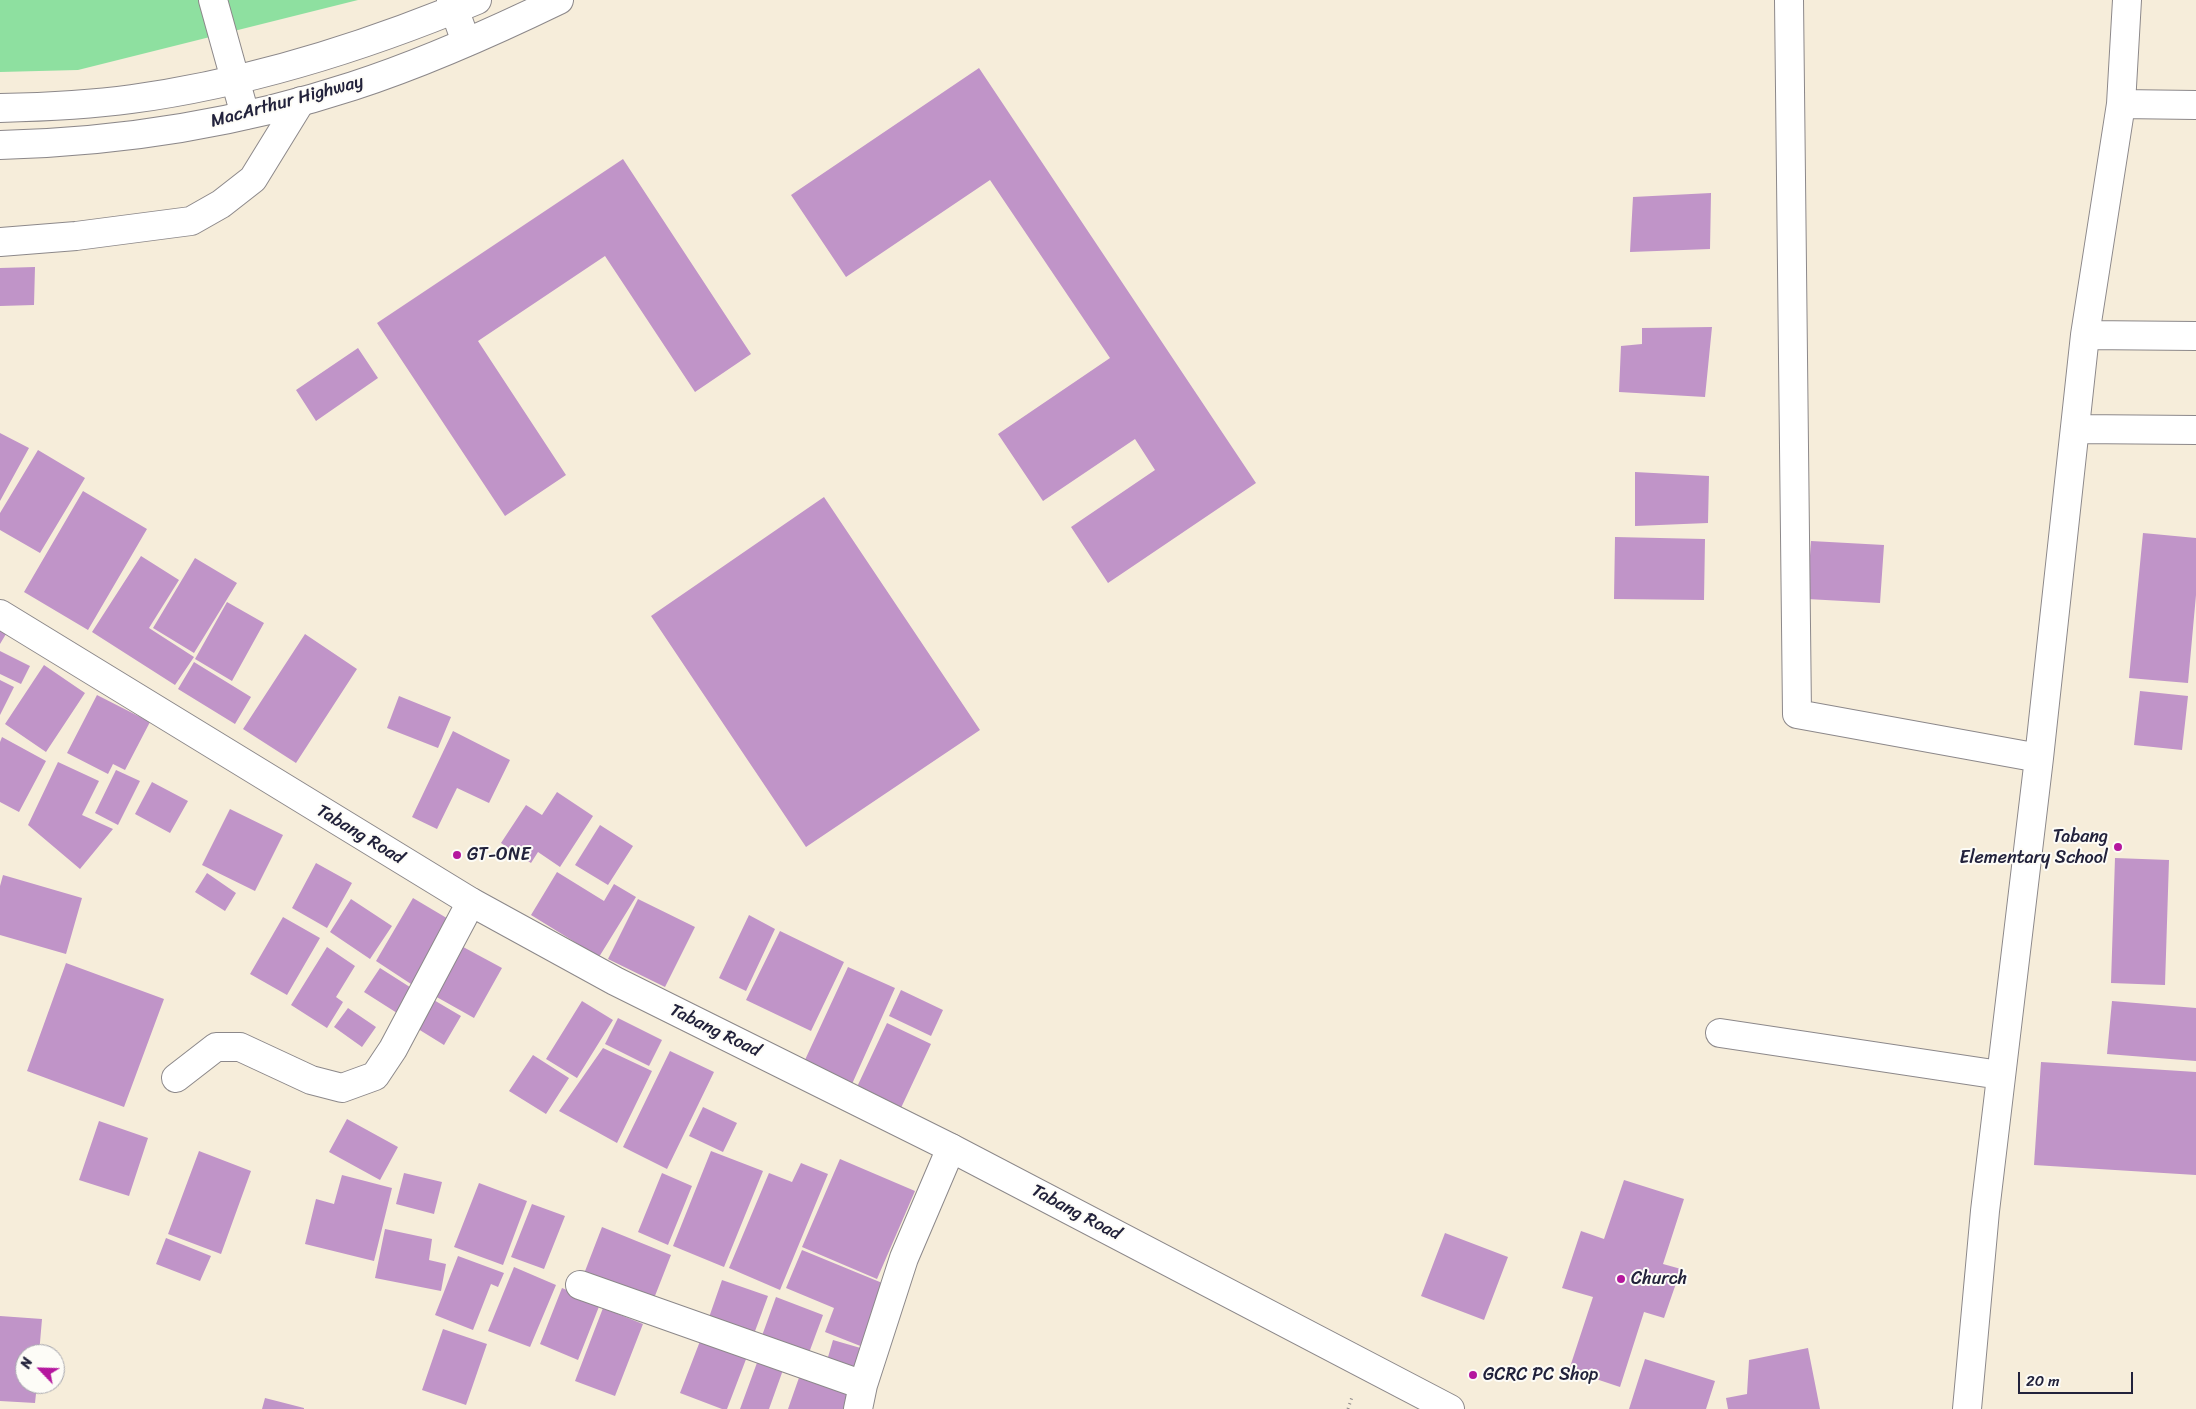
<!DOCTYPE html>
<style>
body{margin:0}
#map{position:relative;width:2196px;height:1409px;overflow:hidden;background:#f6edda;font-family:Sriracha,sans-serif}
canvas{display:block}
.north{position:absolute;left:15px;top:1344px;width:50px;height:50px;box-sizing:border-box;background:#fdfcf7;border:1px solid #a5a5ac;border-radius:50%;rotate:294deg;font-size:14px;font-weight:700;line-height:20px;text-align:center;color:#22223b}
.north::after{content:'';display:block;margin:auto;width:18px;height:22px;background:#b5179e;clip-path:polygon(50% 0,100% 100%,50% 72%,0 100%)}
.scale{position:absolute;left:2018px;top:1372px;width:115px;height:22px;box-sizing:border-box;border:2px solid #22223b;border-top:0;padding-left:6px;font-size:15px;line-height:18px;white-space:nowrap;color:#22223b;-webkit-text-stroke:4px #fdfcf7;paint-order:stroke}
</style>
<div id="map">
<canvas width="2196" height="1409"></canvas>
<div class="north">N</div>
<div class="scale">20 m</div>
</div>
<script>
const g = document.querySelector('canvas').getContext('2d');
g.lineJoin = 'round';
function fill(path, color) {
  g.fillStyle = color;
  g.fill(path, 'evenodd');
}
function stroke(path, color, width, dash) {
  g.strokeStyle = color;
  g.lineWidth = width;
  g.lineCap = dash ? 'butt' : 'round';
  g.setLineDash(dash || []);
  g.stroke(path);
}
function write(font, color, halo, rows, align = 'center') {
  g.font = font + ' Sriracha,sans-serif';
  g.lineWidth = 4;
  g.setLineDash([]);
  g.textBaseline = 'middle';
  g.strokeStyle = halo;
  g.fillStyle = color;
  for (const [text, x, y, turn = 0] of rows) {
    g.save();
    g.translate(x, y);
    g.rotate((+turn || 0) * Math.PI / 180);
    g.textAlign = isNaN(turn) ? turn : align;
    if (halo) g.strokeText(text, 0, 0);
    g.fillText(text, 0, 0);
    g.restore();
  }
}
const green = new Path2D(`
 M0 0H358L78 70 0 72Z`);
const building = new Path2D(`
 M979 68 1256 483 1108 583 1071 527 1155 470 1135 439 1043 501 998 434 1110 358 990 180 846 277 791 195Z
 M623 159 751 354 695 392 605 256 478 341 566 475 505 516 377 323Z
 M1711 193 1710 249 1630 252 1633 197Z
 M35 267 34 305 0 306V268Z
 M1712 327 1705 397 1619 392 1621 346 1642 344V328Z
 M358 348 378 378 316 421 296 390Z
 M0 433 29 448 0 501Z
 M38 450 85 478 40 553 0 530V513Z
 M1635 472 1709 476 1708 523 1635 526Z
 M83 491 147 529 88 630 24 592Z
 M824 497 980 730 806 847 651 616Z
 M2143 533 2196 538V595L2188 683 2129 678Z
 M1615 537 1705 539 1704 600 1614 599Z
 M1811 541 1884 545 1880 603 1807 599Z
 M141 556 179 580 149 628 194 657 175 685 92 632Z
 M195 558 237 583 194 653 153 628Z
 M227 602 264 623 232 681 195 659Z
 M0 630 6 634 0 644Z
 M305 634 357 669 296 763 243 729Z
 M0 651 30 666 21 684 0 674Z
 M194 662 251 697 235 724 178 689Z
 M44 665 85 693 46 752 5 724Z
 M0 680 14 687 0 715Z
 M2140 691 2188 696 2182 750 2134 745Z
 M97 695 150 722 125 770 113 764 108 774 67 753Z
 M399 696 451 717 438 748 387 728Z
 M453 731 510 760 489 803 457 788 437 829 412 817Z
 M2 737 46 761 19 812 0 802V742Z
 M58 762 99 781 82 815 113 829 80 869 28 825Z
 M116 770 140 781 118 825 95 813Z
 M152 782 188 801 170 833 135 814Z
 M557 792 593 816 560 867 538 852 531 863 501 843 526 805 542 815Z
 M230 809 283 835 255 891 202 865Z
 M600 825 633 846 608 885 575 865Z
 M2115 858 2169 860 2165 985 2111 983Z
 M316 863 352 883 327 928 292 908Z
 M557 872 604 901 614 884 636 897 599 957 531 915Z
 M207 873 236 893 225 911 195 892Z
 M3 875 82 898 66 954 0 935V886Z
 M413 898 450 920 414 986 376 961Z
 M351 899 392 926 370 959 330 932Z
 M638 899 695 927 665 987 608 959Z
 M749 915 775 929 746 991 719 978Z
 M283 917 320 938 287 995 250 974Z
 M780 931 844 962 811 1031 746 1000Z
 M454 942 502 968 474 1018 426 991Z
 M327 947 355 966 336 997 343 1002 327 1028 291 1005Z
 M66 963 164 999 124 1107 27 1071Z
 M848 967 895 988 852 1084 804 1062Z
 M380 968 413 989 397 1013 364 992Z
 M901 990 943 1010 931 1036 889 1016Z
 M427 996 461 1016 444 1045 410 1024Z
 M582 1001 613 1020 577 1078 546 1059Z
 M2112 1001 2196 1008V1061L2107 1054Z
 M348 1008 376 1027 362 1047 334 1027Z
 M618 1018 662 1040 649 1066 605 1044Z
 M887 1023 931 1044 900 1110 856 1089Z
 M603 1048 652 1071 617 1143 559 1111Z
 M670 1051 714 1072 667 1169 623 1147Z
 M533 1055 569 1078 546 1114 509 1091Z
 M2041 1062 2196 1072V1175L2034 1165Z
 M703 1107 737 1123 723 1152 689 1136Z
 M347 1119 398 1147 380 1180 329 1152Z
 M99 1121 148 1138 129 1196 79 1180Z
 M199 1151 251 1171 221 1254 168 1234Z
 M711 1151 763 1171 724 1267 673 1246Z
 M840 1159 915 1191 877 1279 802 1247Z
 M801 1163 828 1174 780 1290 729 1268 769 1173 792 1182Z
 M404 1173 442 1182 434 1214 396 1204Z
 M662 1173 692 1186 668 1245 638 1232Z
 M342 1175 392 1188 374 1261 305 1244 316 1199 334 1204Z
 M1624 1180 1684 1199 1663 1264 1681 1269 1664 1318 1644 1312 1620 1387 1569 1370 1593 1297 1562 1288 1581 1231 1604 1239Z
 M479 1183 527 1201 503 1265 454 1247Z
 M532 1204 565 1216 544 1269 511 1257Z
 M602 1227 671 1255 651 1306 582 1279Z
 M385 1229 432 1239 429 1260 446 1264 441 1291 375 1278Z
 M1445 1233 1508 1257 1484 1320 1421 1296Z
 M166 1238 211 1256 200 1281 156 1264Z
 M802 1250 892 1287 868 1349 825 1332 834 1308 786 1288Z
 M458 1256 504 1273 498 1287 491 1284 473 1330 435 1315Z
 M514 1267 556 1285 530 1347 488 1331Z
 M722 1280 768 1296 751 1342 706 1326Z
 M562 1288 600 1304 578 1360 540 1344Z
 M776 1297 823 1315 806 1361 759 1344Z
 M603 1308 643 1324 615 1396 575 1381Z
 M0 1316 42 1319 39 1354H25V1384H37L35 1403 0 1401Z
 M443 1329 487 1344 466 1405 422 1390Z
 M702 1336 748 1354 727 1409H722L680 1393Z
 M833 1340 864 1349 857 1373 826 1364Z
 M1808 1348 1820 1409H1728L1726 1398 1747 1394 1749 1360Z
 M1645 1359 1715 1381 1706 1409H1629Z
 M758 1360 783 1370 769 1409H740Z
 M801 1372 857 1391 851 1409H788Z
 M265 1398 304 1408V1409H262Z`);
const path = new Path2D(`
 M1348 1409 1352 1397`);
const minor = new Path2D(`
 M213 0 245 115
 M451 0 466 42
 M1789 0 1797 714 2039 758
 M2121 104 2196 105
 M0 242 76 236 191 221 221 204 253 179 301 101
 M2085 335 2196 336
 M2076 429 2196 430
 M1720 1033 2000 1075
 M176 1078 216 1047H240L311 1080 342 1088 375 1076 393 1049 471 902
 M580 1285 863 1385
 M858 1409 863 1385 904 1258 951 1148
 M1967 1409 1985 1211 2039 758 2085 335 2121 104 2127 0`);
const major = new Path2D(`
 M0 614 471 902 615 981 951 1148 1450 1409`);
const highway = new Path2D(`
 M0 108C44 107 88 105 132 99 250 83 367 46 477 0
 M0 145C119 142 240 123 353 86 424 63 493 32 559 0`);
const markers = [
 [2118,847,5,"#b5179e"],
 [457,855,5,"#b5179e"],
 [1621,1279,5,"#b5179e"],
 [1473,1375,5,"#b5179e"]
];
const streetNames = [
 ["MacArthur Highway",287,102,-15],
 ["Tabang Road",360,835,31],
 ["Tabang Road",715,1031,26],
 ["Tabang Road",1076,1213,28]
];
const poiNames = [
 ["Tabang",2108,837,"right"],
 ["Elementary School",2108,858,"right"],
 ["GT-ONE",467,855],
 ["Church",1631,1279],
 ["GCRC PC Shop",1483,1375]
];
fill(green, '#8ee0a0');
fill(building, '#c094c8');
stroke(minor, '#8c888a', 30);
stroke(major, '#8c888a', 30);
stroke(highway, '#8c888a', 30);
stroke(path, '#8c888a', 3, [1, 4]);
stroke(minor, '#fff', 28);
stroke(major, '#fff', 28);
stroke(highway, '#fff', 28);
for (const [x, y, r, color] of markers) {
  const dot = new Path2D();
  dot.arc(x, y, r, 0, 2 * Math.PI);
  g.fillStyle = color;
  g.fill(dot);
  stroke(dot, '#fdfcf7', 2);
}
write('18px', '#22223b', '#fdfcf7', streetNames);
write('18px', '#22223b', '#fdfcf7', poiNames, 'left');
</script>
